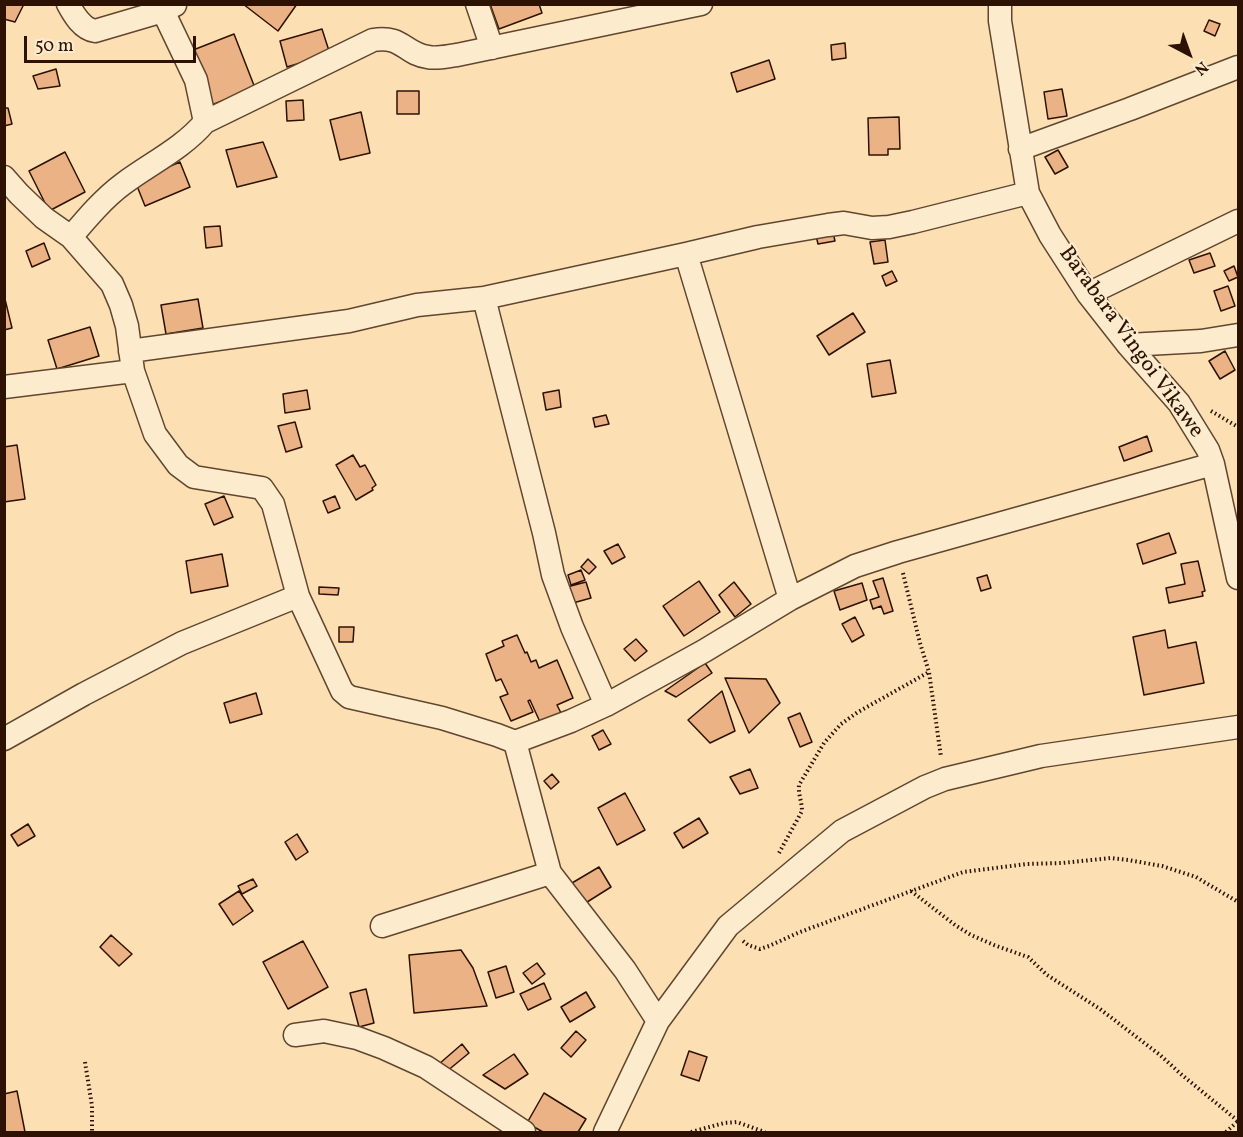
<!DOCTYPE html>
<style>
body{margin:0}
#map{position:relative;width:1243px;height:1137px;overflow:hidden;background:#fce0b4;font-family:Vollkorn,serif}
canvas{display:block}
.frame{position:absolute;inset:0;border:6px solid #2d1203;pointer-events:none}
.north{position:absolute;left:1159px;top:24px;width:60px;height:60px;-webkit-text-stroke:4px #fdebce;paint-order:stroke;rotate:139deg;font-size:16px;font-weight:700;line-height:24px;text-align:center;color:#2d1203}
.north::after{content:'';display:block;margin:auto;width:21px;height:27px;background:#2d1203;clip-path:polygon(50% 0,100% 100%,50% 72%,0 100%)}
.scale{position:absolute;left:24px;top:36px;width:172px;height:27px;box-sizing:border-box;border:3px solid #2d1203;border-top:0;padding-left:8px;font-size:18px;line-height:21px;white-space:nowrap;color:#2d1203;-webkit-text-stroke:4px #fdebce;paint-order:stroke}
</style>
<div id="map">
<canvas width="1243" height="1137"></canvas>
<div class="frame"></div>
<div class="north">N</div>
<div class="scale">50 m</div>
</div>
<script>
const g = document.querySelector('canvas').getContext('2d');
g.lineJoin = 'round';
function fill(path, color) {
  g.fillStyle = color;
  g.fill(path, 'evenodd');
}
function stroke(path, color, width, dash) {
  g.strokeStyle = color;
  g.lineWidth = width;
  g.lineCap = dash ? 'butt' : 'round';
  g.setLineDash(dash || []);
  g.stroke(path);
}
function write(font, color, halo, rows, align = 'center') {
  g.font = font + ' Vollkorn,serif';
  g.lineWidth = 4.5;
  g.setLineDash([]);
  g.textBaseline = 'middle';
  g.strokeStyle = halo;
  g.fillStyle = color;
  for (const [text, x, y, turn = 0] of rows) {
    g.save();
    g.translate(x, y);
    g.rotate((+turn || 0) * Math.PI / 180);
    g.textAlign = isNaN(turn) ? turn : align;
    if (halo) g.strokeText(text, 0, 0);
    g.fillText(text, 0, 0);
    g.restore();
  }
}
const building = new Path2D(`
 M4 4H24L15 22 4 19Z
 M243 4H297L278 31Z
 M490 4H539L542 13 499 29Z
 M1209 20 1220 24 1215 36 1204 31Z
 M322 29 330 54 287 67 280 41Z
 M234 34 255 88 209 106 188 52Z
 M845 43 846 58 832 60 831 45Z
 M769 60 775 79 737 92 731 73Z
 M56 69 60 86 38 89 33 76Z
 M1062 89 1067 116 1048 119 1044 92Z
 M397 91H419V114H397Z
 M303 100 304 120 287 121 286 101Z
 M4 108H8L12 124 4 126Z
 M361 112 370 153 340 160 330 120Z
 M899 117 900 149H888V155H869L868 118Z
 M263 142 277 177 237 187 226 150Z
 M1058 150 1068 167 1055 174 1045 157Z
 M65 152 85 192 49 211 29 171Z
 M180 162 190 187 145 206 135 181Z
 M220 226 222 246 206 248 204 227Z
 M832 228 835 241 818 244 815 231Z
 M885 240 888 262 874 264 870 242Z
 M44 243 50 259 32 267 26 251Z
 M1210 253 1215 266 1194 273 1189 260Z
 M1234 266 1238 277 1229 281 1224 271Z
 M892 271 897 281 886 286 882 276Z
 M1228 286 1235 306 1221 311 1214 291Z
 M4 295 12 328 4 330Z
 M198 299 203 328 166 334 161 305Z
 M853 313 865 332 829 355 817 336Z
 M90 327 99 356 57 369 48 340Z
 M1225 351 1235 370 1220 379 1209 361Z
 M890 360 896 393 872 397 867 364Z
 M307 390 310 409 285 413 283 394Z
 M559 390 561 407 546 410 543 393Z
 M606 415 609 424 595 427 593 418Z
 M295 422 302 447 286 452 278 426Z
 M1147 436 1152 451 1124 461 1119 447Z
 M17 445 25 499 4 502V447Z
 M353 455 360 467 365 465 376 485 372 488 373 490 356 500 336 465Z
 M224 496 233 517 214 525 205 504Z
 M335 496 340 508 328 513 323 501Z
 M1169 533 1176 553 1143 564 1137 544Z
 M618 544 625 557 612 564 604 551Z
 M222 554 228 586 191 593 186 561Z
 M588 559 596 567 589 574 581 567Z
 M1198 561 1205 591 1202 592 1203 596 1169 603 1166 588 1185 584 1181 564Z
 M581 570 585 580 571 585 568 575Z
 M987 575 991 588 981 591 977 578Z
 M883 578 893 611 884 614 881 606 873 609 870 600 879 597 873 581Z
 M699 581 720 612 684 636 663 606Z
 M586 582 591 598 573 603 567 587Z
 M734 582 751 604 735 617 719 595Z
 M862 583 867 600 840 610 834 591Z
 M319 587 339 588 338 595 319 594Z
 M855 617 864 635 852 642 842 624Z
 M339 627H354L353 642H339Z
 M1165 630 1168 648 1196 642 1204 683 1144 695 1133 637Z
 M517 635 525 653 527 652 531 662 536 660 539 668 557 660 573 698 557 705 561 713 540 722 530 700 528 701 533 712 511 721 500 697 508 694 501 679 496 681 486 654 504 646 502 641Z
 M636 639 647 651 635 661 624 649Z
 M705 663 712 673 676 697 665 691Z
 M725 678 766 679 780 703 749 733Z
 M722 691 735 731 710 743 688 720Z
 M256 693 262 714 230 723 224 703Z
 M800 713 812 742 800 747 788 718Z
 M603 730 611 744 599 750 592 736Z
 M750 769 758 788 740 794 730 777Z
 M552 774 559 782 551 789 544 781Z
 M625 793 645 830 617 845 598 808Z
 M699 818 708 833 683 848 674 833Z
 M28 824 35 836 18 846 11 835Z
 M297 834 308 852 296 860 285 842Z
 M599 867 611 887 584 904 572 883Z
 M253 879 257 886 242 894 238 886Z
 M239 891 253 911 233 925 219 904Z
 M111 935 132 954 119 966 100 947Z
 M303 941 328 987 288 1009 263 962Z
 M461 950 473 968 487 1006 414 1013 409 955Z
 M537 963 545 974 532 984 523 973Z
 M506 966 514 992 496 998 488 972Z
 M544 983 551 999 528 1010 520 994Z
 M366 989 374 1023 359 1027 350 993Z
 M586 992 595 1007 570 1022 561 1007Z
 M576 1031 586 1040 571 1057 561 1048Z
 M462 1044 469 1053 446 1072 439 1064Z
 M689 1051 707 1057 699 1081 681 1075Z
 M514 1054 528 1074 505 1089 483 1075Z
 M17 1091 25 1132H4V1094Z
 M544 1093 586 1119 578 1132H543L527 1123Z`);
const path = new Path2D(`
 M1211 411 1238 427
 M903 573 920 643 929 672 941 757
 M779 853 802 811C802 802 798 794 799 785L824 743 841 724 858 712 929 672
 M911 891 955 925 971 935 994 945 1028 957 1047 975 1100 1009 1160 1055 1182 1075 1238 1121
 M743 941 748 945 760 949 769 946 800 932 963 872 1027 864 1062 863 1111 858 1128 860 1162 866 1196 877 1238 902
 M85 1062 92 1106V1132
 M691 1132 724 1123 737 1122 765 1132
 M1226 1132 1238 1121`);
const minor = new Path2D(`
 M68 4C74 15 82 29 95 31L163 11 175 5
 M477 4 492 48
 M1000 4V21L1028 193 1050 235 1088 294 1128 345 1179 403 1208 450 1213 464 1238 578
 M205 122 373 40C403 35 404 54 428 57 436 59 448 56 457 55L701 4
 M1020 149 1130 109 1238 67
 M4 177 19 194 44 218 71 237 112 284 121 305 127 326 133 371 155 434 178 465 194 477 262 488 273 504 298 596 342 691 349 697 442 718 497 735 515 742 571 721 606 705 704 651 790 599 855 566 898 552 1213 464
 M71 237C87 218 104 198 123 184 151 163 182 149 205 122L196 80 163 11
 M686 254 790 599
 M1088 294 1238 221
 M484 298 544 533 553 575 572 627 606 705
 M1128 345 1201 341 1238 335
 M130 351 349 321 417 305 484 298 686 254 758 237 828 225 844 223 872 228 889 227 913 222 1028 193
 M4 387 133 371
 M4 739 84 694 182 643 298 596
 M515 742 550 873 625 970 658 1021 605 1132
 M382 926 550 873
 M658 1021 728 926 842 831 925 787 945 779 1041 756 1238 727
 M295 1035 324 1031 357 1038 384 1048 426 1067 524 1132`);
const streetNames = [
 ["Barabara Vingoi Vikawe",1130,343,54]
];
fill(building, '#eab285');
stroke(building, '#2d1203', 1.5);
stroke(minor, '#61462f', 25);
stroke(path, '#2d1203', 4, [1.5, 3]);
stroke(minor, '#fdebce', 22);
write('22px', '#2d1203', '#fdebce', streetNames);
</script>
